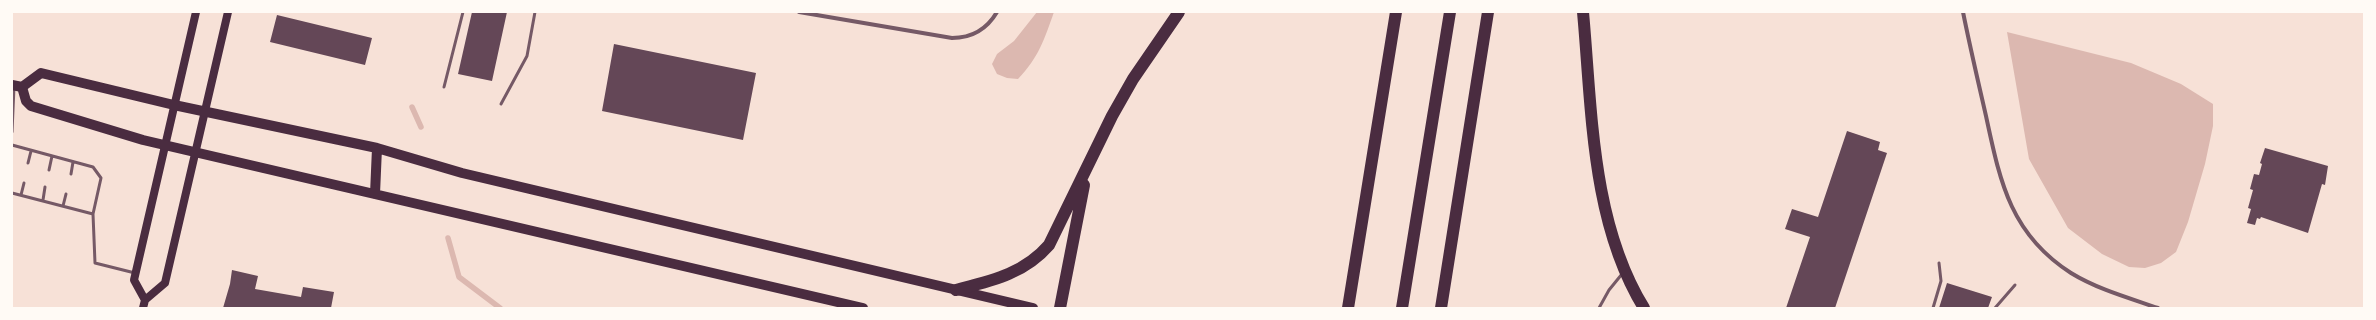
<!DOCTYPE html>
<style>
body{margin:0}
#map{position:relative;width:2376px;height:320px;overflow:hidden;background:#f7e1d7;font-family:"Noto Serif",serif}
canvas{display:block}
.frame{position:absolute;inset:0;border:13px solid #fffaf5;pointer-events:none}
</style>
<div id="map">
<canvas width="2376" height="320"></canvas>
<div class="frame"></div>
</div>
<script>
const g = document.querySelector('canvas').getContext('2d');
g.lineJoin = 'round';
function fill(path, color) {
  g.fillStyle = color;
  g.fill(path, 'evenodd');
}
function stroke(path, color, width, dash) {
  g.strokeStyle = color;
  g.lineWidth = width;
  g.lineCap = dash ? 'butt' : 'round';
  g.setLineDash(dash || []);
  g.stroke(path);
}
const water = new Path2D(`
 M1037 12H1054C1044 40 1039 57 1018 79L1007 78 997 74 992 64 997 54 1014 41Z
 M2007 32 2131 63 2181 84 2213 104V126L2205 164 2188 222 2176 252 2161 263 2145 268 2129 267 2102 254 2068 228 2029 159Z`);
const stream = new Path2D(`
 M412 107 421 127
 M448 238 459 277 500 308`);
const building = new Path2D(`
 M472 12H507L492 81 458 74Z
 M277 15 372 38 365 65 270 42Z
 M614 44 756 73 743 140 602 111Z
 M1847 131 1880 142 1878 150 1887 153 1835 308H1786L1810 237 1785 229 1792 209 1818 217Z
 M2265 148 2328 166 2325 185 2322 184 2308 233 2261 217 2260 219 2257 218 2255 225 2247 223 2251 209 2248 208 2253 190 2250 189 2254 174 2259 175 2262 164 2260 163Z
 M232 270 258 276 255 289 301 297 303 287 334 292 331 308H223L230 284Z
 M1947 283 1992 297 1988 308H1939Z`);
const service = new Path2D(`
 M444 87 463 12
 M501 104 527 56 535 12
 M12 132 14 87
 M12 145 93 167 101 178 93 214 12 193
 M28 163 31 151
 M49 170 52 156
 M71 174 73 162
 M21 195 24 183
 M43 200 45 187
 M63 206 66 194
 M93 214 95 263 135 273
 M1599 308 1609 290 1622 274
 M1933 308 1941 281 1939 263
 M1995 308 2015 285`);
const minor = new Path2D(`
 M799 12 952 38C972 38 987 29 997 12
 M1963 12C1970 47 1978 81 1986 116 2000 181 2010 234 2071 273 2097 289 2129 298 2158 308`);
const secondary = new Path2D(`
 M145 300 134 280 196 12
 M143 308 145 300 165 283 228 12`);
const primary = new Path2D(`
 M12 85 22 87 41 73 174 105 377 148 462 173 1033 308
 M22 87 26 101 31 106 143 140 863 308
 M375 194 377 148`);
const motorway = new Path2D(`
 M1583 12C1592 110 1591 222 1644 308
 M956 290C991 281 1024 274 1049 245L1112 116 1133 79 1179 12
 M1060 308 1084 185
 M1348 308 1396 12
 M1402 308 1450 12
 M1441 308 1488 12`);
fill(water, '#dcb8b0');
stroke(stream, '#dcb8b0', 5.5);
fill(building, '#644757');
stroke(service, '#755966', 3);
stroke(minor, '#755966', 4);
stroke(secondary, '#4a2c40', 8);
stroke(primary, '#4a2c40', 10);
stroke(motorway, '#4a2c40', 12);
</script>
